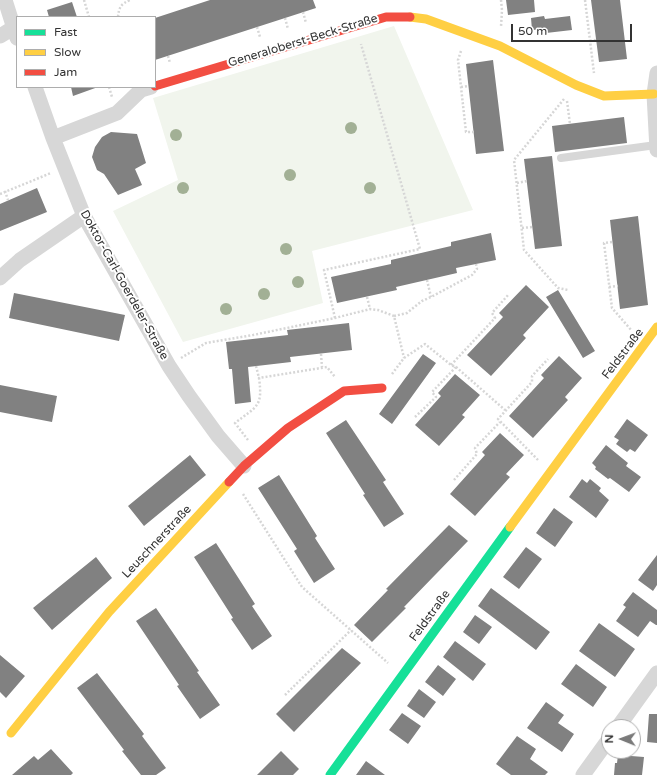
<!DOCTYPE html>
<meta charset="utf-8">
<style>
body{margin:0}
#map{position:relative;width:657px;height:775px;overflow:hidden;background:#fff;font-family:"Varela Round",sans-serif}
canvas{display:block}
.legend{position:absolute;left:16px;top:16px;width:140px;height:72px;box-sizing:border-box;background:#fff;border:1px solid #adadad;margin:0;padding:5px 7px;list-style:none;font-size:12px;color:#333}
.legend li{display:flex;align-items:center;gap:8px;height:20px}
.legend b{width:20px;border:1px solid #adadad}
.north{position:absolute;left:601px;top:719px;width:40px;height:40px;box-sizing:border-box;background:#fff;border:1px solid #adadad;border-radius:50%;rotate:271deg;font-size:11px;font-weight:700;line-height:16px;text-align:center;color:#333}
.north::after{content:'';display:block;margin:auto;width:14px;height:18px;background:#7a7a7a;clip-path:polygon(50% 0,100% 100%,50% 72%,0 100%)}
.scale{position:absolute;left:511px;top:24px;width:121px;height:18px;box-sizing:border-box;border:2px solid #333;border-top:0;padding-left:5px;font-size:12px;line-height:14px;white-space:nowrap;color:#333;-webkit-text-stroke:3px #fff;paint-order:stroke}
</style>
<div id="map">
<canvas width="657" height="775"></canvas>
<ul class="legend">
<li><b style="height:5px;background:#16e098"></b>Fast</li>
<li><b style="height:5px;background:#ffcf43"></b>Slow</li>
<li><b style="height:5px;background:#f24e42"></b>Jam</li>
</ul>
<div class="north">N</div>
<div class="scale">50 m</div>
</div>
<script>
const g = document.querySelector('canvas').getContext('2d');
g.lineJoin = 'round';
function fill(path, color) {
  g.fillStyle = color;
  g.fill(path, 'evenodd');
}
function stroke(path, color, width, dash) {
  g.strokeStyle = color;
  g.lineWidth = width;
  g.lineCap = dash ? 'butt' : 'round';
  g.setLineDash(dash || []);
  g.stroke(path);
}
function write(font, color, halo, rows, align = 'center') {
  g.font = font + ' "Varela Round",sans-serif';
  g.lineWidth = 4;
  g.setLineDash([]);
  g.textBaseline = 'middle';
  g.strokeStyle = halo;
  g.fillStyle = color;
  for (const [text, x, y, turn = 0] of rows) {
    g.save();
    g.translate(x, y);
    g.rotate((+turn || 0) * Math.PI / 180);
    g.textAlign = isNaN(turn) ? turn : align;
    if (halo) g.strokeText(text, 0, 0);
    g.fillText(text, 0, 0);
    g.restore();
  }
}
const green = new Path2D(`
 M394 26 473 210 312 251 323 303 183 342 113 211 178 180 153 98Z`);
const building = new Path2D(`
 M210 0H313L316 8 155 60V18Z
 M506 0H534L535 12 508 15Z
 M591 0H620L627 59 599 62Z
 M72 2 77 17H49L47 10Z
 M544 16 545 19 570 16 572 30 546 33 545 29 532 30 531 18Z
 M493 60 504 151 476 154 466 64Z
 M71 87H98L73 96Z
 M624 117 627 143 555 152 552 126Z
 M111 132 137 134 146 163 135 169 142 185 118 195 104 174 97 170 92 157 95 147 102 137Z
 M552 156 562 246 535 249 524 159Z
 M37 188 47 212 0 231V204Z
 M638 216 648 305 620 309 610 220Z
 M491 233 496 260 456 268 457 273 396 287 397 290 337 303 331 277 391 264V260L451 246V242Z
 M526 285 549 307 523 335 526 338 491 376 467 355 503 317 499 313Z
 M558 290 595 351 583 358 546 297Z
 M14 293 125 315 119 341 9 318Z
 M349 323 352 350 290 357 291 362 248 367 251 402 235 404 232 369H229L226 342 288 335 287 330Z
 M423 354 436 363 392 424 379 414Z
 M559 356 582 378 565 397 568 400 533 438 509 416 544 378 541 375Z
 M455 374 480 395 462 415 465 417 439 446 415 425 441 396 438 393Z
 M0 385 57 396 52 422 0 412Z
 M627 419 648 435 635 452 630 449 627 452 616 444 619 440 614 437Z
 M346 420 386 480 383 482 404 514 384 527 363 495 365 494 326 433Z
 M500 433 524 455 506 474 510 477 475 516 450 494 485 455 482 452Z
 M606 445 628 463 626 466 641 477 629 492 610 478 608 479 595 469 596 467 592 463Z
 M190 455 206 475 144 526 128 506Z
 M279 475 317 536 315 538 335 569 314 583 294 551 297 549 258 488Z
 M582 479 587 483 590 479 601 488 599 491 609 500 596 518 569 497Z
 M554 508 573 522 555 547 536 533Z
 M449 525 468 541 404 607 406 608 372 642 354 625 388 590 386 589Z
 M216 543 255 604 252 606 272 636 252 650 231 619 233 618 194 557Z
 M526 547 542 559 519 589 503 577Z
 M657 555V585L653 591 638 580Z
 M96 557 112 578 52 630 33 608Z
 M491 588 550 632 536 650 478 606Z
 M633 592 657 610V625H656L650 621 638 637 616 621 626 607 623 605Z
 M156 608 199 671 197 672 220 705 200 719 177 686 179 685 136 621Z
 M475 615 492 627 479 644 463 632Z
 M599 623 635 649 615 677 579 651Z
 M455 641 486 664 473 681 443 657Z
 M342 648 361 663 294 732 276 714Z
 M0 655 25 676 6 698 0 692Z
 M576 664 607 687 593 707 561 684Z
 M438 665 456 679 443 696 425 682Z
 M97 673 144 734 142 736 166 768 156 775H141L122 751 124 750 77 688Z
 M419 689 436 702 424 718 407 706Z
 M546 702 564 715 558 723 574 734 562 752 527 728Z
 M402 713 421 726 408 744 389 730Z
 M649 714H657V743L647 742Z
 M517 736 536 749 530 759 548 772 545 775H511L496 764Z
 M51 749 73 773 71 775H12L34 756 38 760Z
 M281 751 299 769 293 775H257Z
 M618 755 644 757 642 775H614L615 763H617Z
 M366 761 385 775H356Z`);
const path = new Path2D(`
 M84 0 89 17
 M501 0 502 10 501 27
 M585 0 594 73
 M303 12 306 23
 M118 17C119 7 121 4 130 0
 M285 18 288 29
 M257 27 260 37
 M590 41 596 40
 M461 51 458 60 466 132H474
 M168 56 170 63
 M109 87 112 97
 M461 87 468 86
 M564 99 514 160 524 250 558 288 568 290
 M567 101 570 124
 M517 183 527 181
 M5 191 8 200
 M0 194 51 173
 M522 228 532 227
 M612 242 604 243 612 308 632 331
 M427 280 431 297
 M609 287 618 286
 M367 297 370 309
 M394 316 407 313 422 301 431 297 472 275 477 269 476 264
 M335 318 324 270 420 249 361 44
 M321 354 322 367
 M181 358 206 343 253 335 335 318 370 309 378 310 394 316 404 358
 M451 365 495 318 492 313 509 294
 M256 366 259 378
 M392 374 404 358 425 344 451 365 456 367 505 410
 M415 417 436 397 432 392 456 367
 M248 440 235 423C257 406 263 407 259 378L327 367 335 377
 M538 460 498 419 532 382V376L548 359
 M454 480 477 454 475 448 500 422
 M243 494 302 587 388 663
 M285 695 351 630`);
const lane = new Path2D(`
 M561 158 656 145`);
const street = new Path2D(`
 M5 0 17 38
 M0 36 13 28
 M657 73 654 94 657 150
 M35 87 53 138 84 216 169 366 189 396 218 436 244 466
 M53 138 117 113 141 90 151 87
 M0 278 20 260 84 216
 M618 727 657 673
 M583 775 609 739`);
const fast = new Path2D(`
 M330 775 510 527`);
const slow = new Path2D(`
 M410 17 426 19 500 46 576 85 604 96 654 94
 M510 527 657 327
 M11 733 109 612 229 482`);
const jam = new Path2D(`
 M155 86 386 17H410
 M229 482 244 466 288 428 344 391 382 388`);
const trees = [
 [351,128],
 [176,135],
 [290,175],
 [183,188],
 [370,188],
 [286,249],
 [298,282],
 [264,294],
 [226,309]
];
const streetNames = [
 ["Generaloberst-Beck-Straße",303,41,-17],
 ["Doktor-Carl-Goerdeler-Straße",124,285,61],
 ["Feldstraße",623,354,-53],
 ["Leuschnerstraße",157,542,-47],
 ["Feldstraße",430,616,-54]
];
fill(green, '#f1f5ed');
fill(building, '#818181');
stroke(path, '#d6d6d6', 2.5, [2, 2]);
stroke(lane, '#d7d7d7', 8);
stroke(street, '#d7d7d7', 15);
stroke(fast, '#16e098', 9);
stroke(slow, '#ffcf43', 9);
stroke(jam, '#f24e42', 9);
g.fillStyle = '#a2b095';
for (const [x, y] of trees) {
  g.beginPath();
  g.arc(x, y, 6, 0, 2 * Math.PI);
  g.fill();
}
write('12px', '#333', '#fff', streetNames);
</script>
